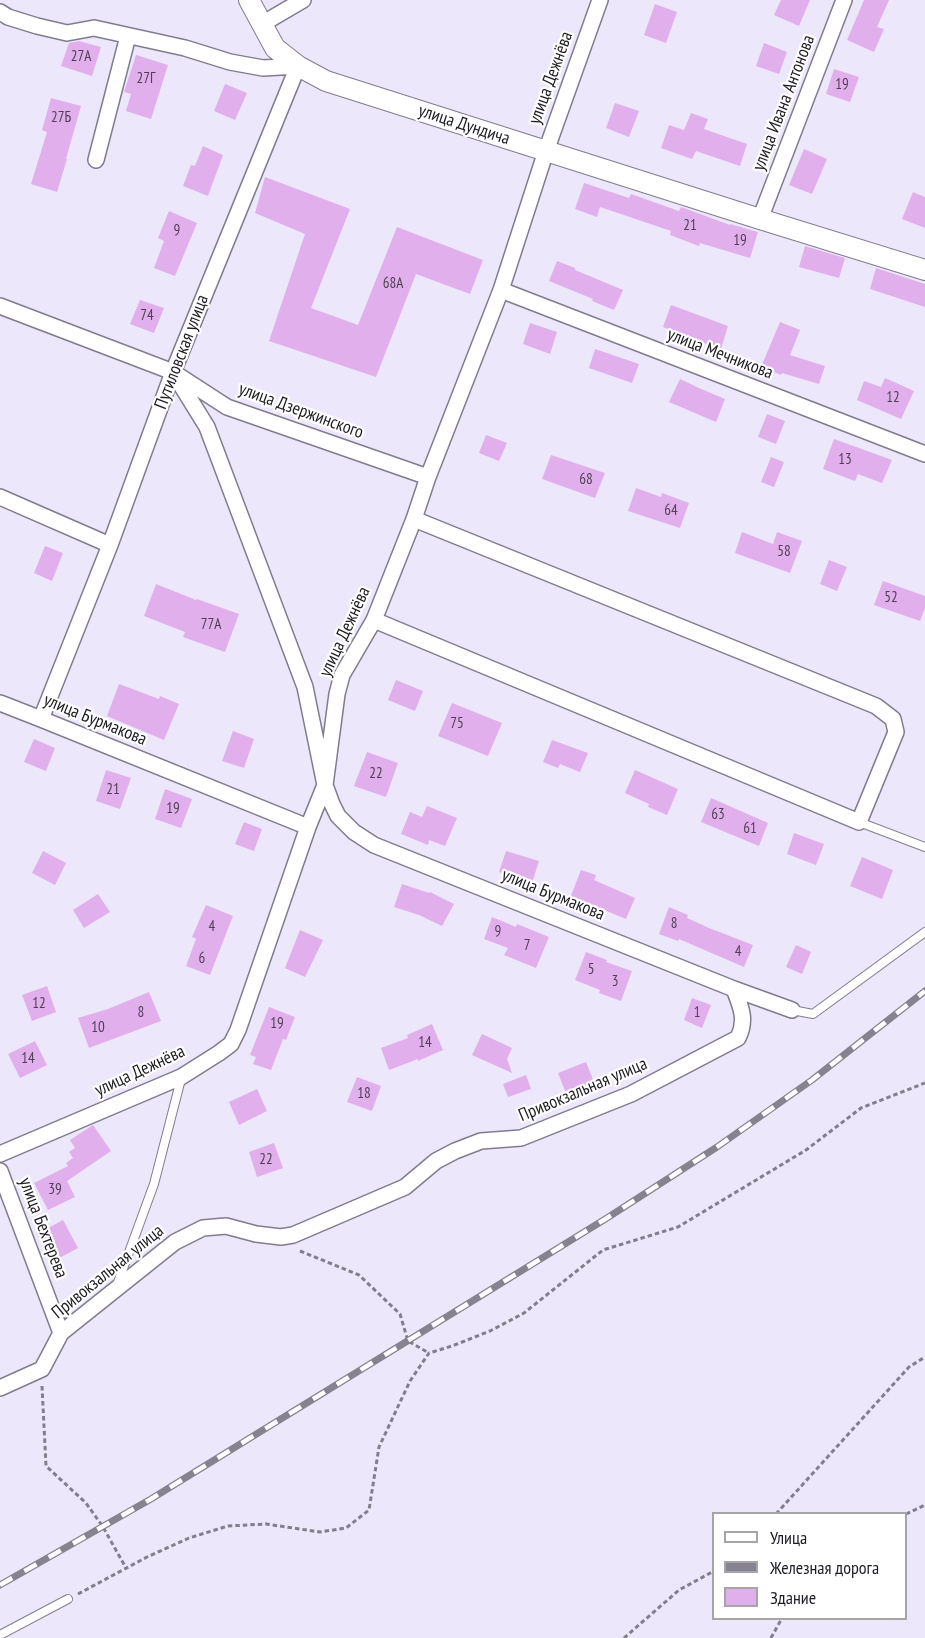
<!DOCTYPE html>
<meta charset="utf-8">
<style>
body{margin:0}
#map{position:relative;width:925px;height:1638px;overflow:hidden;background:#ede7fb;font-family:"PT Sans Narrow",sans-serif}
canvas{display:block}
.legend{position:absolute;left:712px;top:1512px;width:195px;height:108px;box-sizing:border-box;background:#fff;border:2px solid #a5a4a7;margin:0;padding:8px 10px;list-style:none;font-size:18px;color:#1e1c23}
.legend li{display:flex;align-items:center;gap:12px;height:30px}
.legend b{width:30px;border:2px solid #a5a4a7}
</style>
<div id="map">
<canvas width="925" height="1638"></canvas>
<ul class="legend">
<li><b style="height:8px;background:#fff"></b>Улица</li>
<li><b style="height:8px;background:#86828f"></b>Железная дорога</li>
<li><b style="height:16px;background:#e1afec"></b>Здание</li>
</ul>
</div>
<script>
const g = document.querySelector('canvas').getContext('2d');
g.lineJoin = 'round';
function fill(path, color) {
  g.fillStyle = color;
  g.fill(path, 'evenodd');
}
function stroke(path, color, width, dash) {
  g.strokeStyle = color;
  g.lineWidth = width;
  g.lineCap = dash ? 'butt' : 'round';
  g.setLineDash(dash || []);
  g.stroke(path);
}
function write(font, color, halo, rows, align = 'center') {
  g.font = font + ' "PT Sans Narrow",sans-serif';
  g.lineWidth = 4.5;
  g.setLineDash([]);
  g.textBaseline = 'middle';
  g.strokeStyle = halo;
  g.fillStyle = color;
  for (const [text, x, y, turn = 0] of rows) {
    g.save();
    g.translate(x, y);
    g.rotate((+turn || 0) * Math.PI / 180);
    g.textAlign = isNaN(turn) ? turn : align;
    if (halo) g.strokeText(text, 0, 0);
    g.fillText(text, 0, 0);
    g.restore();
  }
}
const building = new Path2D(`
 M781 0H810L799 26 774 15Z
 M864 0H889L877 27 884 29 874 52 847 40Z
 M655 4 677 12 666 43 644 35Z
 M79 41 101 47 92 76 61 66 69 43Z
 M764 43 787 52 779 74 756 66Z
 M136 55 168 65 151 119 126 111 131 94 124 92Z
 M834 69 859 77 850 102 826 94Z
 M225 84 247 93 235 120 214 111Z
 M51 98 81 106 66 159H67L57 192 31 184 47 132 42 130Z
 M615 103 639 111 629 137 606 128Z
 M691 113 708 119 704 129 747 144 740 166 696 151 692 159 661 148 669 125 684 130Z
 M203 146 223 155 208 196 183 186 191 165 195 166Z
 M804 149 827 159 812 194 789 185Z
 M265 177 350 209 311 308 358 325 397 227 483 260 470 294 416 274 376 377 269 341 305 234 255 213Z
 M584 183 629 198 631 194 679 211 681 207 730 225V224L758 232 750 258 700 243 699 246 670 235 671 231 600 207 597 217 575 209Z
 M913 192 925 197V228L902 219Z
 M169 211 197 223 175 276 154 268 164 241 158 238Z
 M805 246 845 258 839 278 799 267Z
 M557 261 575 268V270L623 290 614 310 592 301 593 299 549 281Z
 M876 268 925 284V307L870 289Z
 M140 300 164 308 154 333 130 324Z
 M671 305 728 326 721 349 686 337 663 327Z
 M780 322 800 330 790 355 825 366 819 384 782 373 781 375 761 367Z
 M530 323 557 332 550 354 523 344Z
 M595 349 639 364 632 383 589 368Z
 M885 378 914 391 901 419 857 400 864 381 881 387Z
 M680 379 699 388 725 399 716 422 669 402Z
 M767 414 785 421 776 444 758 437Z
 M486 435 507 443 499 461 479 453Z
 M834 439 892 460 882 483 858 474 855 481 823 469Z
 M551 455 605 473 595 498 542 479Z
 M771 457 784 462 774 487 761 482Z
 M636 488 661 497 662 493 689 503 680 528 628 511Z
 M742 532 773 544 777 532 802 541 790 573 735 553Z
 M45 546 63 553 52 581 34 573Z
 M829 560 847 567 837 591 820 584Z
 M883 581 925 596V608L920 621 874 605Z
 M156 584 196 600 197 599 239 614 225 652 183 637 185 632 144 616Z
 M396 680 423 691 415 711 388 700Z
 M119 684 159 699 160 696 179 704 164 740 107 716Z
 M452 703 502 723 488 756 438 736Z
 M233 731 254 739 244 768 222 761Z
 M34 739 55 748 46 771 24 762Z
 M552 740 588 753 580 772 560 764 558 768 543 762Z
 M367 752 398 763 386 797 354 786Z
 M106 770 131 778 120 809 96 801Z
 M635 770 678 789 667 815 648 807 649 804 625 793Z
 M165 789 192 799 181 828 155 819Z
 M711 798 768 823 759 846 701 822Z
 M427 806 457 818 445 846 429 840 428 845 401 834 410 812 422 817Z
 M244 822 262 829 254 851 235 844Z
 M794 833 824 844 816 865 787 854Z
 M43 851 66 863 55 885 32 873Z
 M506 851 539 861 532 883 499 872Z
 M862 857 893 870 882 899 850 886Z
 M581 870 596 875 594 880 635 898 626 919 597 907 595 910 569 901Z
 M402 884 429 893 430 892 454 904 442 926 419 915 394 907Z
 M98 894 110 912 84 928 73 910Z
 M206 905 233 916 210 975 186 966 196 939 192 937Z
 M669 907 688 915 687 918 709 928 753 945 744 967 679 939 678 941 659 934Z
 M492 917 516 927 517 924 549 937 536 968 504 955 508 948 484 939Z
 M300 930 323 940 305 977 285 968Z
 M796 945 811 952 802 974 786 967Z
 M586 952 607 960 606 962 632 971 621 1001 599 993 600 990 575 980Z
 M47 986 56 1012 32 1021 22 995Z
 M149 992 161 1021 89 1048 78 1018 108 1009Z
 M692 998 711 1005 702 1028 684 1020Z
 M269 1007 295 1017 286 1040 283 1039 271 1070 253 1064 256 1057 250 1055Z
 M432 1024 443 1050 418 1061V1059L389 1070 381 1048 408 1038 407 1035Z
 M482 1034 512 1048 507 1059 512 1073 472 1055Z
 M35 1041 47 1065 20 1078 8 1054Z
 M586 1062 596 1087 568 1098 558 1073Z
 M526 1075 531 1089 508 1097 503 1084Z
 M357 1077 381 1086 372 1111 347 1102Z
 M257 1089 267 1111 239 1125 229 1102Z
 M93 1125 111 1151 67 1181 75 1197 48 1210 34 1183 68 1166 66 1163 73 1158 69 1152 75 1148 70 1140Z
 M274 1143 283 1168 257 1177 249 1152Z
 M63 1220 78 1248 52 1262 37 1234Z`);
const path = new Path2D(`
 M300 1251 359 1275 400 1314 408 1341 429 1353
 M42 1386 46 1466 86 1503 103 1527 126 1568
 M776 1514 909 1367 925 1357
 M906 1514 925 1505
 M78 1594 147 1557 189 1538 228 1526 266 1524 320 1532 346 1528 369 1510 379 1447 410 1381 429 1353 452 1346 490 1331 524 1313 603 1250 678 1227 806 1150 861 1108 925 1083
 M624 1638 679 1590 714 1571
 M771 1638 782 1618`);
const service = new Path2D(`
 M859 822 925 847
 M792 1010 813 1014 925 932
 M117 1285 154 1184 181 1079
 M0 1635 68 1599`);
const minor = new Path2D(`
 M0 12 8 17 37 26 67 33 94 28 185 48 230 62 263 68 298 66 173 372 110 545 41 719
 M262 24 303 0
 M96 160 128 36
 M760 219 844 0
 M501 290 925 454
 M0 306 173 372 227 407 428 477
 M173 372 207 427 305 687 325 785 332 804 338 816 354 832 374 845 734 989 792 1010
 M0 497 110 545
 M374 620 859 822 896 732 893 719 876 706 414 519
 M0 703 41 719 308 827
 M0 1154 181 1077 219 1053 231 1044 238 1030 308 827 325 785 337 694 342 675 374 620 414 519 428 477 501 290 546 151 600 0
 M0 1171 61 1333
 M0 1388 42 1369 61 1333 175 1242 203 1228 226 1226 256 1234 281 1237 293 1235 405 1187 436 1161 455 1151 481 1141 521 1138 631 1094 738 1038C747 1020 741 1007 734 989`);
const tertiary = new Path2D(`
 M249 0 275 48 298 66 326 81 760 219 925 270`);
const rail = new Path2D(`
 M0 1585 151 1499 607 1218 717 1147 812 1080 925 991`);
const numberNames = [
 ["27А",81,57],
 ["27Г",146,79],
 ["19",842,85],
 ["27Б",61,118],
 ["21",690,226],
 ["9",177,231],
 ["19",740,241],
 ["68А",393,284],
 ["74",147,316],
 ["12",893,398],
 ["13",845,460],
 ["68",586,480],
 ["64",671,511],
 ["58",784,552],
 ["52",891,598],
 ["77А",211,625],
 ["75",457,724],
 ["22",376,774],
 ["21",113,790],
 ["19",173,809],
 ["63",718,815],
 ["61",750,829],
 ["8",674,924],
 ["4",212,927],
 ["9",498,932],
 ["7",527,946],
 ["4",738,952],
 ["6",202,959],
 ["5",591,970],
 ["3",615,982],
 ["12",39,1004],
 ["8",141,1013],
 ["1",697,1013],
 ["19",277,1024],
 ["10",98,1028],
 ["14",425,1043],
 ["14",28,1059],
 ["18",364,1094],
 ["22",266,1160],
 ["39",55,1190]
];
const streetNames = [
 ["улица Дежнёва",551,78,-70],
 ["улица Ивана Антонова",784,103,-69],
 ["улица Дундича",464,125,18],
 ["Путиловская улица",182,352,-69],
 ["улица Мечникова",720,354,21],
 ["улица Дзержинского",301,411,20],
 ["улица Дежнёва",345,632,-65],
 ["улица Бурмакова",95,720,22],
 ["улица Бурмакова",553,895,22],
 ["улица Дежнёва",140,1071,-25],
 ["Привокзальная улица",583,1090,-23],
 ["улица Бехтерева",43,1228,69],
 ["Привокзальная улица",108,1272,-39]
];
fill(building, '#e1afec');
stroke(service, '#817c8d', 10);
stroke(minor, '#817c8d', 18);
stroke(tertiary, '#817c8d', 22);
stroke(path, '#827e8b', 3, [4.5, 3]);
stroke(service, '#fff', 8);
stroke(minor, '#fff', 15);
stroke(tertiary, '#fff', 20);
stroke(rail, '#86828f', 7);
stroke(rail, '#fff', 4.5, [14]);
write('15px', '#4f4155', null, numberNames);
write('18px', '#1e1c23', '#fff', streetNames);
</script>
